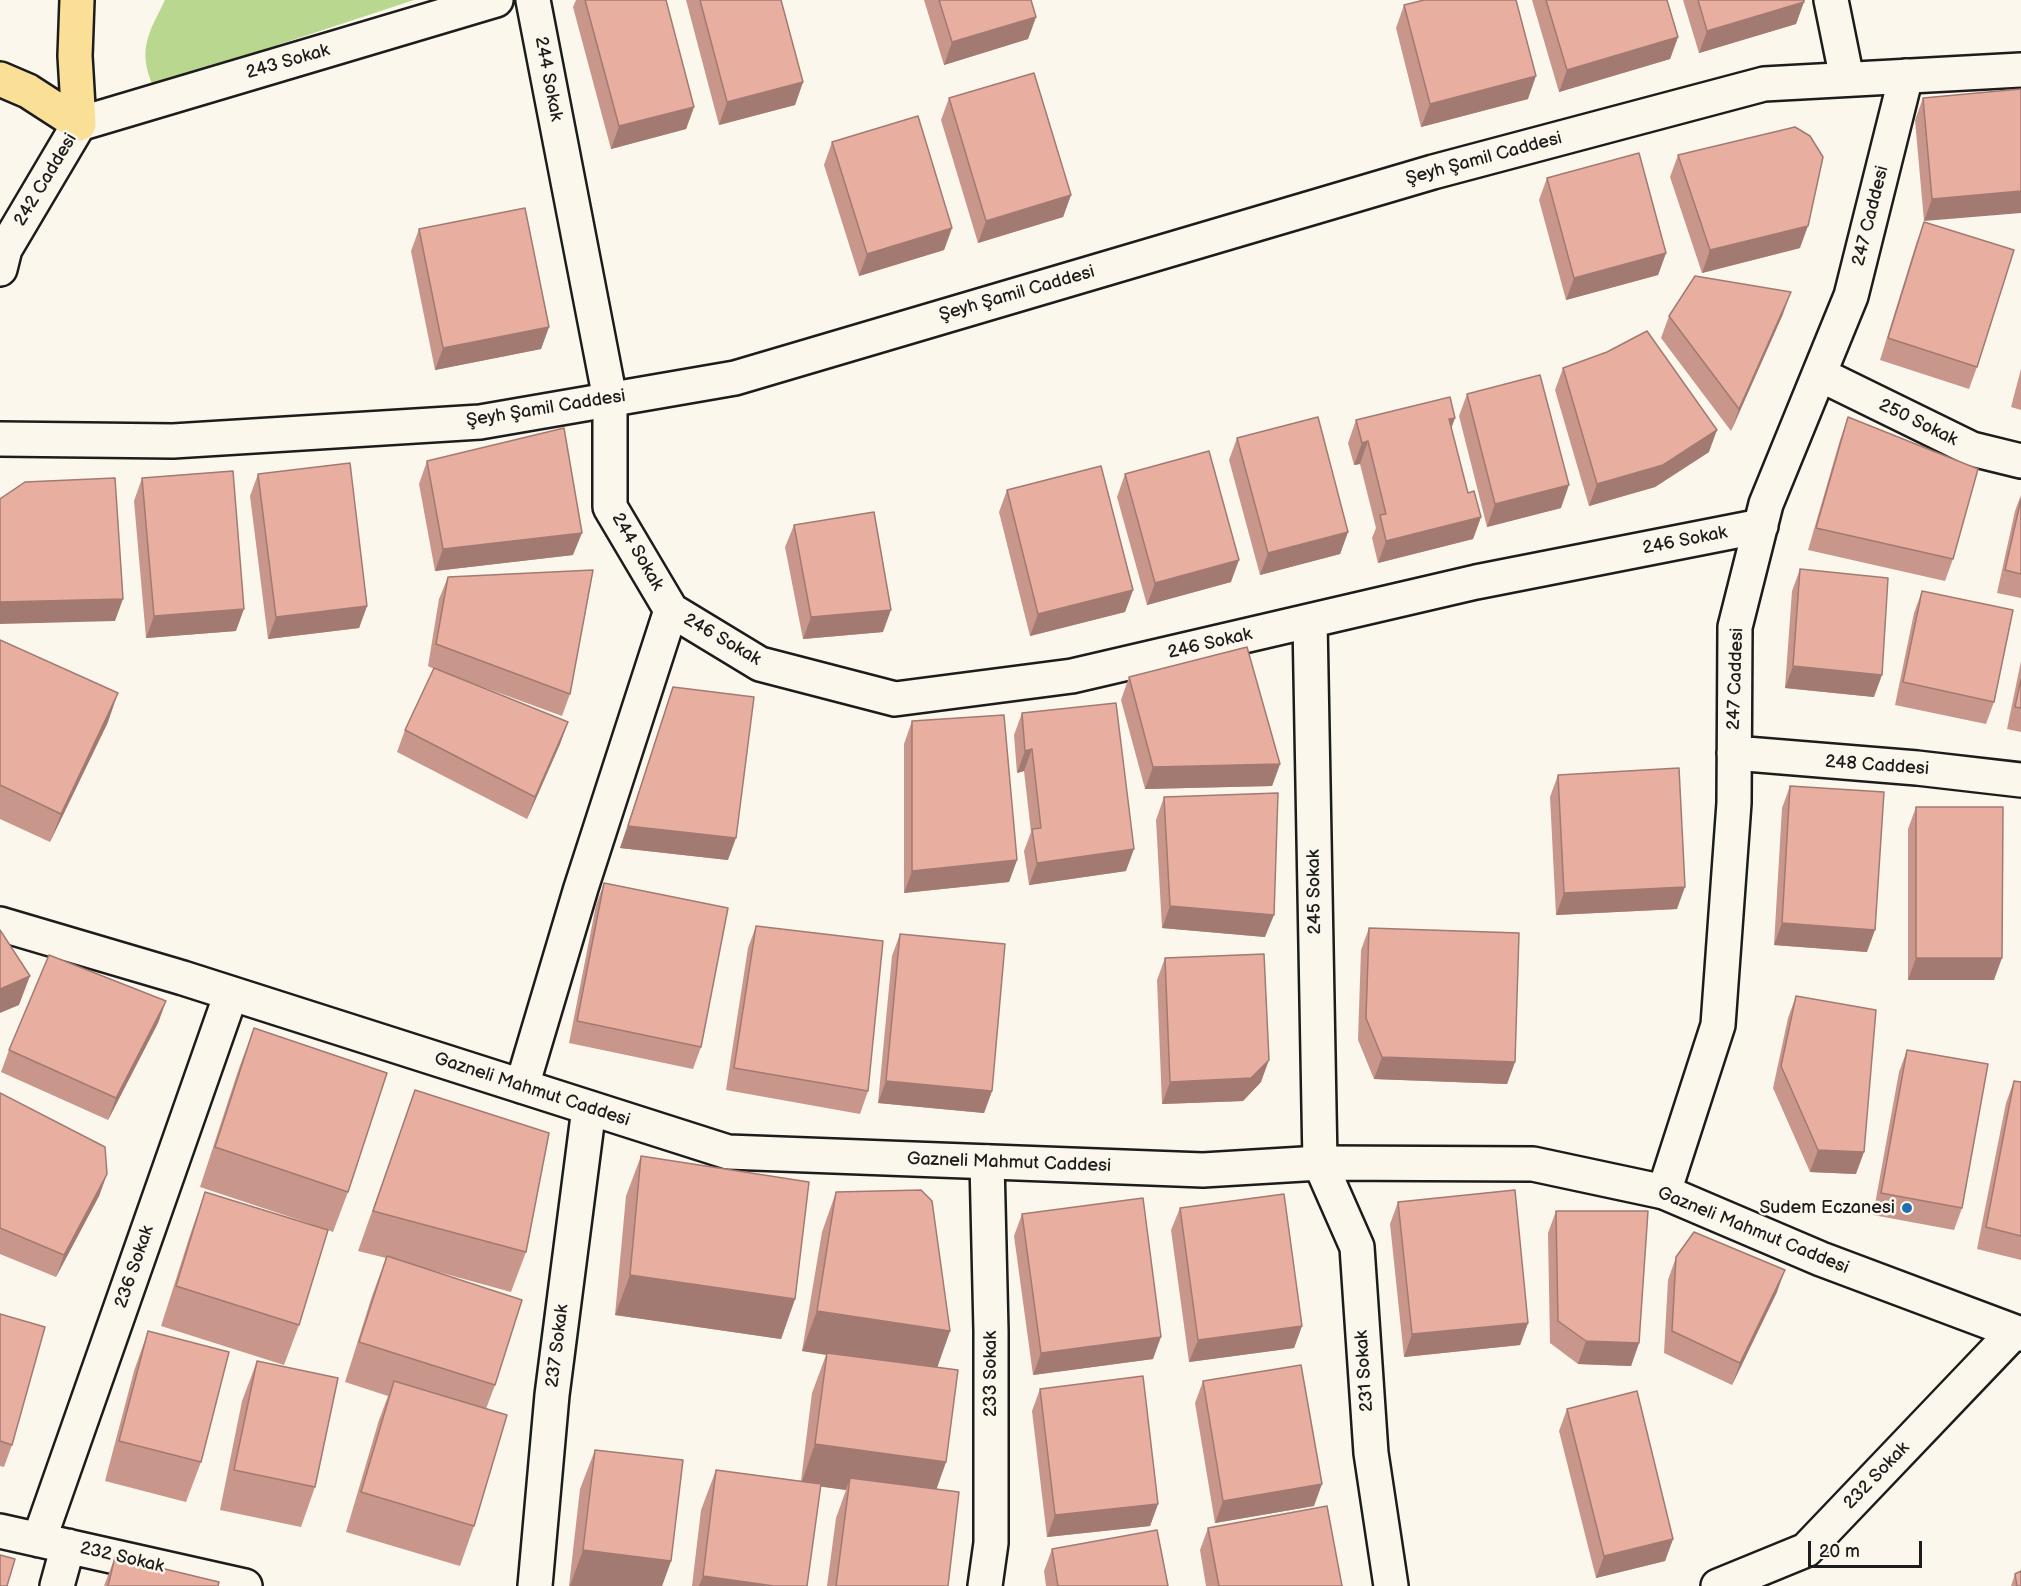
<!DOCTYPE html>
<meta charset="utf-8">
<style>
body{margin:0}
#map{position:relative;width:2021px;height:1586px;overflow:hidden;background:#fbf7ec;font-family:"Balsamiq Sans",sans-serif}
canvas{display:block}
.scale{position:absolute;left:1808px;top:1541px;width:114px;height:27px;box-sizing:border-box;border:3px solid #1c1c1c;border-top:0;padding-left:8px;font-size:18px;line-height:21px;white-space:nowrap;color:#1c1c1c;-webkit-text-stroke:4px #fbf7ec;paint-order:stroke}
</style>
<div id="map">
<canvas width="2021" height="1586"></canvas>
<div class="scale">20 m</div>
</div>
<script>
const g = document.querySelector('canvas').getContext('2d');
g.lineJoin = 'round';
function fill(path, color) {
  g.fillStyle = color;
  g.fill(path, 'evenodd');
}
function stroke(path, color, width, dash) {
  g.strokeStyle = color;
  g.lineWidth = width;
  g.lineCap = dash ? 'butt' : 'round';
  g.setLineDash(dash || []);
  g.stroke(path);
}
function write(font, color, halo, rows, align = 'center') {
  g.font = font + ' "Balsamiq Sans",sans-serif';
  g.lineWidth = 5;
  g.setLineDash([]);
  g.textBaseline = 'middle';
  g.strokeStyle = halo;
  g.fillStyle = color;
  for (const [text, x, y, turn = 0] of rows) {
    g.save();
    g.translate(x, y);
    g.rotate((+turn || 0) * Math.PI / 180);
    g.textAlign = isNaN(turn) ? turn : align;
    if (halo) g.strokeText(text, 0, 0);
    g.fillText(text, 0, 0);
    g.restore();
  }
}
const green = new Path2D(`
 M165 0H414L153 86C137 49 149 33 165 0Z`);
const minor = new Path2D(`
 M533 0 610 399V507L671 610 760 664 895 699 1072 676 1476 582 1761 526
 M1831 0 1847 79
 M79 124 496 0
 M1819 374 1972 449 2021 461
 M1310 621 1320 1163 1357 1247 1371 1453 1391 1586
 M1734 753 1917 768 2021 780
 M522 1086 581 888 671 610
 M1664 1192 1718 1025 1734 803 1735 627 1766 504 1851 296 1906 76
 M0 1531 245 1586
 M39 1540 231 994
 M57 1586 68 1546
 M535 1586 552 1395 589 1108
 M985 1586 991 1543V1331L987 1162
 M1718 1586 1806 1550 2013 1333`);
const tertiary = new Path2D(`
 M0 269 5 249 79 124
 M0 439 173 441 480 422 735 378 1433 172 1764 84 2021 70
 M0 924 183 978 728 1152 1203 1170 1320 1163 1533 1164 1664 1192 1821 1259 2021 1334`);
const trunk = new Path2D(`
 M77 0 75 56 79 124
 M0 79 28 91 79 124`);
const wall = new Path2D(`
 M576 0H666L694 107 686 129 611 149 573 7Z
 M686 0H781L803 82 795 105 719 125Z
 M924 0H1031L1036 17 1028 39 944 65Z
 M1532 0H1667L1678 37 1670 59 1559 92Z
 M1683 0H1804L1796 24 1699 53Z
 M1404 5 1528 99 1421 127 1396 28Z
 M2021 89 1924 221 1915 120 1923 98Z
 M949 98 1071 195 1063 217 978 243 941 120Z
 M832 142 952 228 944 250 859 276 824 165Z
 M1678 155 1800 248 1702 273 1670 177Z
 M1547 178 1666 253 1658 275 1566 300 1539 200Z
 M1924 222 1977 367 1969 389 1880 360 1916 244Z
 M419 229 549 327 541 349 435 370 411 251Z
 M1783 314 1731 431 1661 338 1669 316Z
 M1563 368 1709 452 1655 487 1589 506 1555 390Z
 M2021 369V410L2011 407Z
 M1467 394 1561 508 1487 527 1459 416Z
 M1848 417 1953 559 1945 581 1808 550 1840 440Z
 M1455 418 1451 427 1468 493 1481 517 1473 539 1378 563 1372 538 1376 528 1360 464 1354 465 1348 443 1356 420Z
 M1237 438 1348 532 1340 554 1260 575 1229 460Z
 M427 461 573 555 435 571 419 484Z
 M258 474 367 606 359 628 268 639 250 496Z
 M1125 474 1231 582 1147 605 1117 497Z
 M142 478 236 631 146 638 134 501Z
 M1007 490 1133 590 1125 612 1030 636 999 512Z
 M2021 495V598L1997 593 2015 511Z
 M794 525 883 632 803 639 785 547Z
 M1800 569 1874 697 1785 688 1792 591Z
 M448 577 570 694 562 716 453 676 568 722 560 744 527 819 397 752 405 730 434 669 428 666 439 599Z
 M1922 591 1994 702 1986 724 1895 705 1914 613Z
 M0 640 108 722 50 842 0 819Z
 M2021 661V732L2007 729Z
 M1129 677 1280 764 1272 786 1145 789 1121 700Z
 M673 687 728 860 620 848Z
 M1022 713 1126 871 1029 885 1024 851 1031 832 1024 771 1017 773 1014 735Z
 M912 721 1017 860 1009 882 904 893V744Z
 M1558 775 1677 909 1556 915 1550 797Z
 M1790 786 1867 952 1774 945 1782 808Z
 M1164 797 1265 937 1162 928 1156 820Z
 M1916 807 1994 980H1908V829Z
 M604 883 701 1047 693 1069 569 1043 596 905Z
 M756 926 868 1091 860 1114 726 1090 748 948Z
 M1369 928 1515 1062 1507 1084 1374 1079 1358 1040 1361 950Z
 M900 934 992 1091 984 1113 878 1103 892 956Z
 M1165 958 1261 1082 1243 1101 1162 1104 1157 980Z
 M1796 996 1856 1174 1810 1172 1773 1088 1788 1018Z
 M166 1001 158 1023 108 1120 1 1072 9 1050Z
 M254 1028 348 1192 333 1232 328 1230 299 1325 284 1365 161 1326 191 1232 205 1192 317 1226 200 1187 239 1068Z
 M1907 1050 1962 1208 1954 1230 1873 1215 1899 1072Z
 M2014 1081 2021 1082V1260L1977 1249 2006 1103Z
 M415 1090 526 1252 511 1292 424 1268 495 1385 486 1409 474 1526 460 1566 346 1532 379 1420 388 1396 345 1382 372 1296 386 1258 358 1251Z
 M0 1093 107 1174 99 1196 56 1277 0 1254Z
 M641 1156 795 1299 781 1339 615 1315 626 1196Z
 M836 1192 950 1331 937 1367 946 1462 936 1489 948 1586H827L836 1518 846 1490 820 1486 807 1586H692L701 1510 716 1470 801 1481 812 1393 826 1355 802 1351 822 1232Z
 M1398 1202 1528 1323 1520 1345 1404 1357 1390 1224Z
 M1180 1208 1302 1326 1294 1348 1189 1362 1171 1230Z
 M1556 1211 1639 1343 1631 1366 1578 1364 1550 1343 1548 1233Z
 M1022 1214 1153 1359 1033 1375 1014 1236Z
 M1676 1257 1777 1292 1732 1385 1664 1353 1668 1280Z
 M0 1314 12 1445 4 1467 0 1466Z
 M148 1331 201 1462 186 1502 105 1481 134 1371Z
 M257 1361 315 1487 301 1527 220 1510 242 1401Z
 M1203 1381 1314 1506 1215 1523 1195 1403Z
 M1040 1389 1158 1504 1150 1526 1047 1537 1032 1411Z
 M1567 1409 1673 1539 1665 1561 1596 1578 1559 1431Z
 M595 1450 671 1561 662 1586H569L580 1489Z
 M1208 1528 1342 1586H1206L1200 1550Z
 M1052 1549 1168 1586H1046L1044 1571Z
 M115 1557 218 1586H104Z
 M2015 1574 2021 1586H2011Z`);
const shadedWall = new Path2D(`
 M1804 2 1796 24 1699 53 1707 31Z
 M1036 17 1028 39 944 65 952 42Z
 M1678 37 1670 59 1559 92 1567 70Z
 M1536 76 1528 99 1421 127 1430 104Z
 M803 82 795 105 719 125 727 102Z
 M694 107 686 129 611 149 619 126Z
 M2021 191V213L1924 221 1932 199Z
 M1071 195 1063 217 978 243 986 221Z
 M1808 226 1800 248 1702 273 1710 250Z
 M952 228 944 250 859 276 867 254Z
 M1666 253 1658 275 1566 300 1574 278Z
 M1791 292 1783 314 1731 431 1739 409Z
 M549 327 541 349 435 370 443 348Z
 M1455 418 1447 440 1449 419Z
 M1717 430 1709 452 1655 487 1589 506 1597 484Z
 M1368 441 1360 464 1354 465 1362 443Z
 M1569 485 1561 508 1487 527 1495 504Z
 M1481 517 1473 539 1378 563 1386 541Z
 M1348 532 1340 554 1260 575 1268 553Z
 M582 533 573 555 435 571 443 549Z
 M1239 560 1231 582 1147 605 1155 583Z
 M1133 590 1125 612 1030 636 1038 614Z
 M123 599 115 621 0 624V602Z
 M367 606 359 628 268 639 276 617Z
 M244 609 236 631 146 638 154 616Z
 M891 610 883 632 803 639 811 617Z
 M1793 666 1882 675 1874 697 1785 688Z
 M118 693 108 722 50 842 61 814Z
 M568 722 560 744 527 819 535 797Z
 M1032 749 1024 771 1017 773 1025 751Z
 M1280 764 1272 786 1145 789 1153 767Z
 M628 826 736 838 728 860 620 848Z
 M1134 849 1126 871 1029 885 1037 863Z
 M1017 860 1009 882 904 893 912 871Z
 M1685 887 1677 909 1556 915 1564 893Z
 M1170 906 1274 915 1265 937 1162 928Z
 M1782 923 1875 930 1867 952 1774 945Z
 M1916 958H2002L1994 980H1908Z
 M30 976 19 1005 0 1013V989Z
 M166 1001 158 1023 108 1120 116 1098Z
 M1382 1057 1515 1062 1507 1084 1374 1079Z
 M1269 1060 1261 1082 1243 1101 1162 1104 1170 1082Z
 M886 1081 992 1091 984 1113 878 1103Z
 M1818 1150 1864 1152 1856 1174 1810 1172Z
 M107 1174 99 1196 56 1277 64 1255Z
 M1785 1270 1777 1292 1732 1385 1740 1363Z
 M630 1275 795 1299 781 1339 615 1315Z
 M817 1311 950 1331 936 1371 802 1351Z
 M1528 1323 1520 1345 1404 1357 1412 1334Z
 M1302 1326 1294 1348 1189 1362 1198 1340Z
 M1161 1337 1153 1359 1033 1375 1041 1353Z
 M1586 1341 1639 1343 1631 1366 1578 1364Z
 M815 1444 946 1462 932 1502 850 1478 846 1490 801 1484Z
 M1322 1484 1314 1506 1215 1523 1223 1501Z
 M1158 1504 1150 1526 1047 1537 1055 1515Z
 M1673 1539 1665 1561 1596 1578 1604 1556Z
 M583 1550 671 1561 662 1586H570Z
 M703 1576 774 1586H699Z`);
const building = new Path2D(`
 M585 0H666L694 107 619 126Z
 M700 0H781L803 82 727 102Z
 M939 0H1031L1036 17 952 42Z
 M1424 0H1516L1536 76 1430 104 1404 5Z
 M1546 0H1667L1678 37 1567 70Z
 M1698 0H1804V2L1707 31Z
 M1034 73 1071 195 986 221 949 98Z
 M2021 89V191L1932 199 1923 98Z
 M918 116 952 228 867 254 832 142Z
 M1795 127 1810 136 1823 157 1808 226 1710 250 1678 155Z
 M1639 153 1666 253 1574 278 1547 178Z
 M525 208 549 327 443 348 419 229Z
 M1924 222 2014 250 1977 367 1888 338Z
 M1695 276 1791 292 1739 409 1669 316Z
 M1647 331 1717 430 1663 465 1597 484 1563 368 1607 352Z
 M1540 375 1569 485 1495 504 1467 394Z
 M1450 397 1455 418 1449 419 1468 493 1474 491 1481 517 1386 541 1380 515 1386 514 1368 441 1362 443 1356 420Z
 M1318 417 1348 532 1268 553 1237 438Z
 M1848 417 1978 469 1953 559 1816 528Z
 M564 428 582 533 443 549 427 461Z
 M1209 451 1239 560 1155 583 1125 474Z
 M350 463 367 606 276 617 258 474Z
 M1101 466 1133 590 1038 614 1007 490Z
 M233 471 244 609 154 616 142 478Z
 M115 478 123 599 0 602V499L25 482Z
 M2021 499V574L2005 570Z
 M874 512 891 610 811 617 794 525Z
 M1800 569 1888 578 1882 675 1793 666Z
 M593 570 570 694 436 644 448 577Z
 M1922 591 2013 610 1994 702 1903 682Z
 M0 640 118 693 61 814 0 785Z
 M1247 647 1280 764 1153 767 1129 677Z
 M434 668 568 722 535 797 405 730Z
 M2021 679V708L2015 707Z
 M673 687 754 697 736 838 628 826Z
 M1116 703 1134 849 1037 863 1032 829 1041 828 1032 749 1025 751 1022 713Z
 M1004 715 1017 860 912 871V721Z
 M1679 768 1685 887 1564 893 1558 775Z
 M1790 786 1884 792 1875 930 1782 923Z
 M1278 793 1274 915 1170 906 1164 797Z
 M1916 807H2003L2002 958H1916Z
 M604 883 728 908 701 1047 577 1021Z
 M756 926 883 941 868 1091 734 1068Z
 M1369 928 1519 933 1515 1062 1382 1057 1366 1018Z
 M0 930 30 976 0 989Z
 M900 934 1005 944 992 1091 886 1081Z
 M1264 954 1269 1060 1251 1078 1170 1082 1165 958Z
 M49 955 166 1001 116 1098 9 1050Z
 M1796 996 1876 1010 1864 1152 1818 1150 1781 1066Z
 M254 1028 387 1073 348 1192 215 1147Z
 M1907 1050 1988 1064 1962 1208 1881 1193Z
 M2014 1081 2021 1082V1236L1986 1227Z
 M415 1090 549 1133 526 1252 373 1211Z
 M0 1093 105 1147 107 1174 64 1255 0 1228Z
 M641 1156 809 1182 795 1299 630 1275Z
 M921 1190 932 1201 950 1331 817 1311 836 1192Z
 M1515 1190 1528 1323 1412 1334 1398 1202Z
 M205 1192 328 1230 299 1325 176 1286Z
 M1284 1194 1302 1326 1198 1340 1180 1208Z
 M1143 1198 1161 1337 1041 1353 1022 1214Z
 M1556 1211H1648L1639 1343 1586 1341 1558 1321Z
 M1694 1232 1785 1270 1740 1363 1672 1331 1676 1257Z
 M387 1256 522 1300 495 1385 359 1342Z
 M0 1314 45 1327 12 1445 0 1441Z
 M148 1331 229 1352 201 1462 119 1441Z
 M827 1353 958 1370 946 1462 815 1444Z
 M257 1361 338 1378 315 1487 234 1470Z
 M1301 1365 1322 1484 1223 1501 1203 1381Z
 M1143 1376 1158 1504 1055 1515 1040 1389Z
 M394 1381 507 1415 474 1526 361 1492Z
 M1637 1391 1673 1539 1604 1556 1567 1409Z
 M595 1450 683 1460 671 1561 583 1550Z
 M716 1470 821 1484 807 1586H774L703 1576Z
 M850 1478 959 1492 948 1586H836Z
 M1327 1506 1342 1586H1219L1208 1528Z
 M1157 1530 1168 1586H1058L1052 1549Z
 M0 1555 15 1559 7 1586H0Z
 M115 1557 219 1582 218 1586H108Z
 M2021 1571V1586H2017L2015 1574Z`);
const markers = [
 [1907,1208,6,"#1f6fb2"]
];
const streetNames = [
 ["243 Sokak",288,62,-16],
 ["244 Sokak",548,79,79],
 ["Şeyh Şamil Caddesi",1484,159,-15],
 ["242 Caddesi",46,180,-59],
 ["247 Caddesi",1871,216,-76],
 ["Şeyh Şamil Caddesi",1017,294,-16],
 ["Şeyh Şamil Caddesi",546,409,-9],
 ["250 Sokak",1918,423,26],
 ["246 Sokak",1685,541,-11],
 ["244 Sokak",637,552,60],
 ["246 Sokak",722,640,30],
 ["246 Sokak",1210,644,-13],
 ["247 Caddesi",1736,679,-88],
 ["248 Caddesi",1877,766,4],
 ["245 Sokak",1315,892,-91],
 ["Gazneli Mahmut Caddesi",532,1090,18],
 ["Gazneli Mahmut Caddesi",1009,1163,2],
 ["Gazneli Mahmut Caddesi",1753,1231,22],
 ["236 Sokak",135,1267,-71],
 ["237 Sokak",558,1346,-83],
 ["231 Sokak",1365,1371,-94],
 ["233 Sokak",991,1374,-90],
 ["232 Sokak",1877,1476,-46],
 ["232 Sokak",122,1558,13]
];
const poiNames = [
 ["Sudem Eczanesi",1895,1208]
];
fill(green, '#b9d78f');
stroke(minor, '#1c1c1c', 38);
stroke(tertiary, '#1c1c1c', 38);
stroke(trunk, '#1c1c1c', 38);
stroke(minor, '#fbf7ec', 33);
stroke(tertiary, '#fbf7ec', 33);
stroke(trunk, '#fadf96', 33);
fill(wall, '#c8968a');
fill(shadedWall, '#a27a71');
fill(building, '#e8afa1');
stroke(building, '#a27a71', 1.5);
for (const [x, y, r, color] of markers) {
  const dot = new Path2D();
  dot.arc(x, y, r, 0, 2 * Math.PI);
  g.fillStyle = color;
  g.fill(dot);
  stroke(dot, '#fbf7ec', 2);
}
write('18px', '#1c1c1c', '#fbf7ec', streetNames);
write('18px', '#1c1c1c', '#fbf7ec', poiNames, 'right');
</script>
